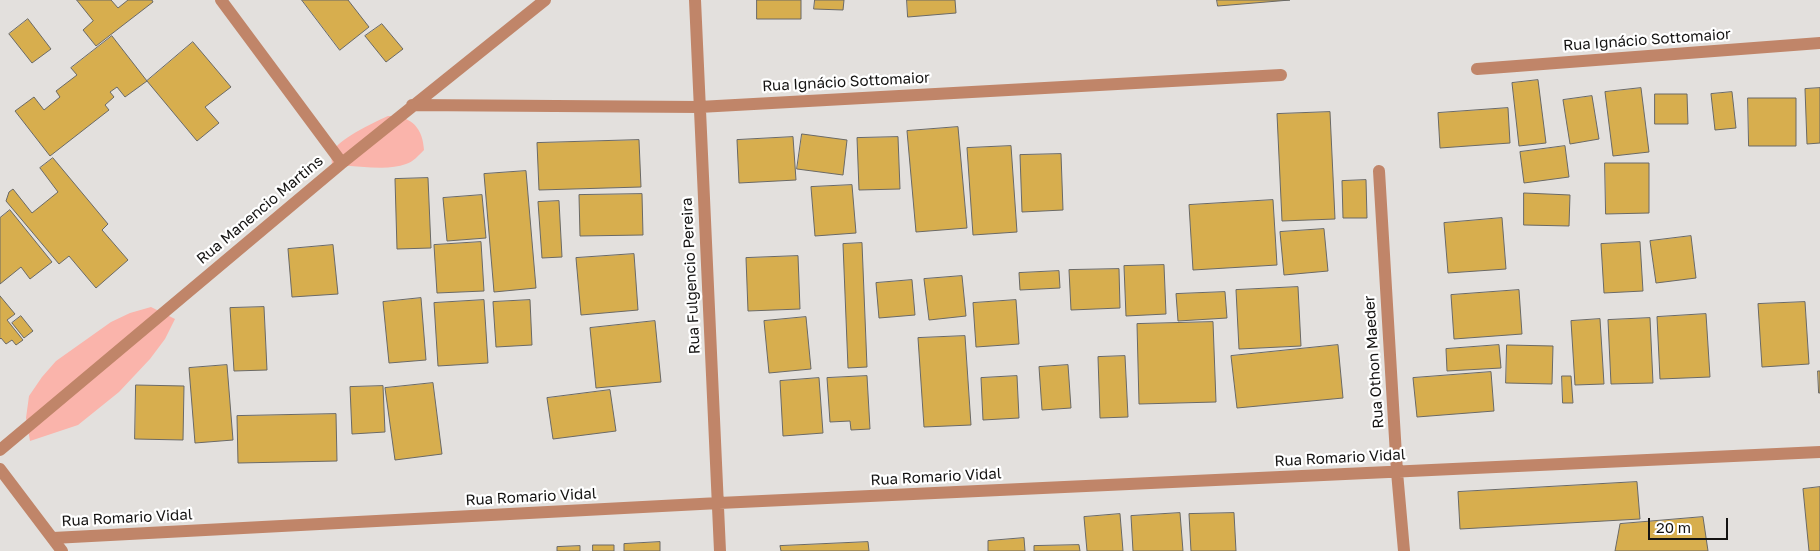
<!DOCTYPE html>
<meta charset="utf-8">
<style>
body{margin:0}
#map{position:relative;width:1820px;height:551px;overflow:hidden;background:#e3e0dd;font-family:"Golos Text",sans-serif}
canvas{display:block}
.scale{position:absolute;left:1648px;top:518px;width:80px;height:22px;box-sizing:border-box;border:2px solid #141312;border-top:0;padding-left:6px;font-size:15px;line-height:18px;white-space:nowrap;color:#141312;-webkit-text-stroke:4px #fff;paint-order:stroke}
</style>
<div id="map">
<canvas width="1820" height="551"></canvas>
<div class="scale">20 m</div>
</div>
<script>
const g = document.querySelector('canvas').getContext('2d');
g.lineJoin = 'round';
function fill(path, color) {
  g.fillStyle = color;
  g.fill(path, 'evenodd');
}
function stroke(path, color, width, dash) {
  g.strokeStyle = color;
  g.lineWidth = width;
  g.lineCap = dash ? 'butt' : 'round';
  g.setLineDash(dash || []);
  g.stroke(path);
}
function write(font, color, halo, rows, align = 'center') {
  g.font = font + ' "Golos Text",sans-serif';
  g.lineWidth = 4.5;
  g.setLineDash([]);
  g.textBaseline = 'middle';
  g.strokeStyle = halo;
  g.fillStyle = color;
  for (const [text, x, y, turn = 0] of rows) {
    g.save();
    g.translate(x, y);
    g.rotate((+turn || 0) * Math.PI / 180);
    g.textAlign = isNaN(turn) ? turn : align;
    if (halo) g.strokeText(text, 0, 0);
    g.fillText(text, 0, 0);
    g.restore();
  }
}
const green = new Path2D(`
 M388 116C411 115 423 128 424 150 419 155 413 162 406 164 385 172 355 164 332 166 332 163 331 157 332 154 335 140 375 122 388 116Z
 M151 307 175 319 165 339 150 359 119 392 78 425 30 441 26 418 29 396 42 377 56 361 111 322 130 313Z`);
const building = new Path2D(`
 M77 0H111L118 8 128 0H152L153 2 96 46 83 30 93 21Z
 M302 0H348L369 27 340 50Z
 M757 0H801V19H757Z
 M815 0H844L843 10 814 9Z
 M907 0H955L956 13 908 17Z
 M1217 0H1290L1218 6Z
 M28 19 51 49 32 63 9 34Z
 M382 24 403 49 386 62 365 36Z
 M112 36 147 81 125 97 117 87 110 92 114 97 105 105 109 110 50 156 15 111 34 97 44 110 60 97 56 91 77 75 71 68Z
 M193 42 231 87 205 107 219 123 197 141 147 81Z
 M1538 80 1546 143 1519 146 1512 83Z
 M1641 88 1649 152 1613 156 1605 92Z
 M1820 88V143L1807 144 1805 89Z
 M1732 92 1736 128 1715 130 1711 94Z
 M1655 94H1687L1688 124H1655Z
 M1592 96 1599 139 1570 144 1563 100Z
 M1748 98H1796V146H1749Z
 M1508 108 1510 143 1440 148 1438 113Z
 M1330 112 1335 219 1282 221 1277 114Z
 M958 127 967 228 916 232 907 131Z
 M802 134 847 140 843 175 797 169Z
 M793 137 796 180 739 183 737 140Z
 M898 137 900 189 859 190 857 138Z
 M639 140 641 187 539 190 537 143Z
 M1011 146 1017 232 973 235 967 148Z
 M1565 146 1569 177 1524 183 1520 152Z
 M1061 154 1063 210 1022 212 1020 155Z
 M53 158 108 224 102 230 128 260 96 288 69 256 59 264 6 201 9 192 13 189 32 213 58 192 40 168Z
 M1605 163H1649V213L1606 214Z
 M526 171 536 288 494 292 484 174Z
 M428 178 431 248 397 249 395 179Z
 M1366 180 1367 218H1343L1342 181Z
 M852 185 856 233 815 236 811 187Z
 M1524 193 1570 195 1569 226 1524 225Z
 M642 194 643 235 580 236 579 195Z
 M482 195 486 238 447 241 443 198Z
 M1273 200 1277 265 1193 270 1189 205Z
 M559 201 562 257 542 258 538 202Z
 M10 210 52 262 30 279 21 267 0 284V218Z
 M1502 218 1506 269 1448 273 1444 223Z
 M1324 229 1328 271 1284 275 1280 232Z
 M1691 236 1696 278 1656 283 1650 241Z
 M481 242 484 291 437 293 434 245Z
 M1640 242 1643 291 1604 293 1601 244Z
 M862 243 867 367 848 368 843 244Z
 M333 245 338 294 292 297 288 249Z
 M634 254 638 310 581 315 576 258Z
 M798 256 800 309 748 311 746 258Z
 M1164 265 1166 314 1126 316 1124 266Z
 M1119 269 1120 308 1071 310 1069 270Z
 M1059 271 1060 288 1020 290 1019 273Z
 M962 276 966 316 929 320 924 279Z
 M912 280 915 315 879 318 876 283Z
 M1298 287 1301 346 1239 349 1236 290Z
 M1519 290 1522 334 1454 339 1451 295Z
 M1225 292 1227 318 1178 321 1176 294Z
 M0 296 15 314 7 320 23 340 16 345 12 340 6 344 1 338 0 339Z
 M421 298 426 360 389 363 383 302Z
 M484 300 488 363 438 366 434 303Z
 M530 300 532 345 496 347 493 302Z
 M1016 300 1019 344 976 347 973 303Z
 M1805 302 1809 364 1762 367 1758 304Z
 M264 307 267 370 234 371 230 308Z
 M1706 314 1710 377 1660 379 1657 317Z
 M21 316 33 331 24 338 12 323Z
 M806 317 811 369 769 373 764 321Z
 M1650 318 1653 383 1611 384 1608 320Z
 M1600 319 1604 384 1575 385 1571 321Z
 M655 321 661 382 596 388 590 328Z
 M1213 322 1216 402 1139 404 1137 324Z
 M965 336 971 425 924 427 918 338Z
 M1338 345 1343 398 1237 408 1231 356Z
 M1499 345 1501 368 1447 371 1446 349Z
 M1507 345 1553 346 1552 384 1506 383Z
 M1125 356 1128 417 1100 418 1098 357Z
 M227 365 233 440 195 443 189 368Z
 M1068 365 1071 408 1042 410 1039 367Z
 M1818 371H1820V393H1819Z
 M1491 372 1494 411 1417 417 1413 378Z
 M867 376 870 429 851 430 850 421 830 422 827 378Z
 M1017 376 1019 418 983 420 981 378Z
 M1562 376H1571L1573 403H1563Z
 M819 378 823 433 783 436 780 381Z
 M433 383 442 454 395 460 385 388Z
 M136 385 184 386 183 440 135 439Z
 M383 386 385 432 352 434 350 387Z
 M610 390 616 431 553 439 547 398Z
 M336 414 337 461 238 463 237 416Z
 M1637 482 1640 519 1460 529 1458 492Z
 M1820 487V551H1809L1803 489Z
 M1180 513 1183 551H1133L1131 516Z
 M1234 513 1236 551H1191L1189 514Z
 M1120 514 1123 551H1087L1084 517Z
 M1703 517 1708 551H1615L1620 524Z
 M1024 538 1025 551H988V541Z
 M660 542V551H624V544Z
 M868 542 869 551H781L780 546Z
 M593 545H614V551H593Z
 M1079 545 1080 551H1034V546Z
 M580 546V551H557V547Z`);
const minor = new Path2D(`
 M221 0 342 163
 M695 0 720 551
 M1477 69 1820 43
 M412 105 699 107 1281 75
 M1379 171 1397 472 1404 551
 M0 450 342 163 545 0
 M53 538 719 503 1820 452`);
const tertiary = new Path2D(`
 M0 469 62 551`);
const streetNames = [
 ["Rua Ignácio Sottomaior",1647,40,-4],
 ["Rua Ignácio Sottomaior",846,82,-3],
 ["Rua Manencio Martins",260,210,-40],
 ["Rua Fulgencio Pereira",691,276,-93],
 ["Rua Othon Maeder",1374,362,-94],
 ["Rua Romario Vidal",1340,458,-3],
 ["Rua Romario Vidal",936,477,-3],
 ["Rua Romario Vidal",531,497,-3],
 ["Rua Romario Vidal",127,518,-3]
];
fill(green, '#fab4ab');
fill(building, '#d7ae4e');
stroke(building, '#6a6966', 1);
stroke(minor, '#c08569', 12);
stroke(tertiary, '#c08569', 12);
write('15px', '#141312', '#fff', streetNames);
</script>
